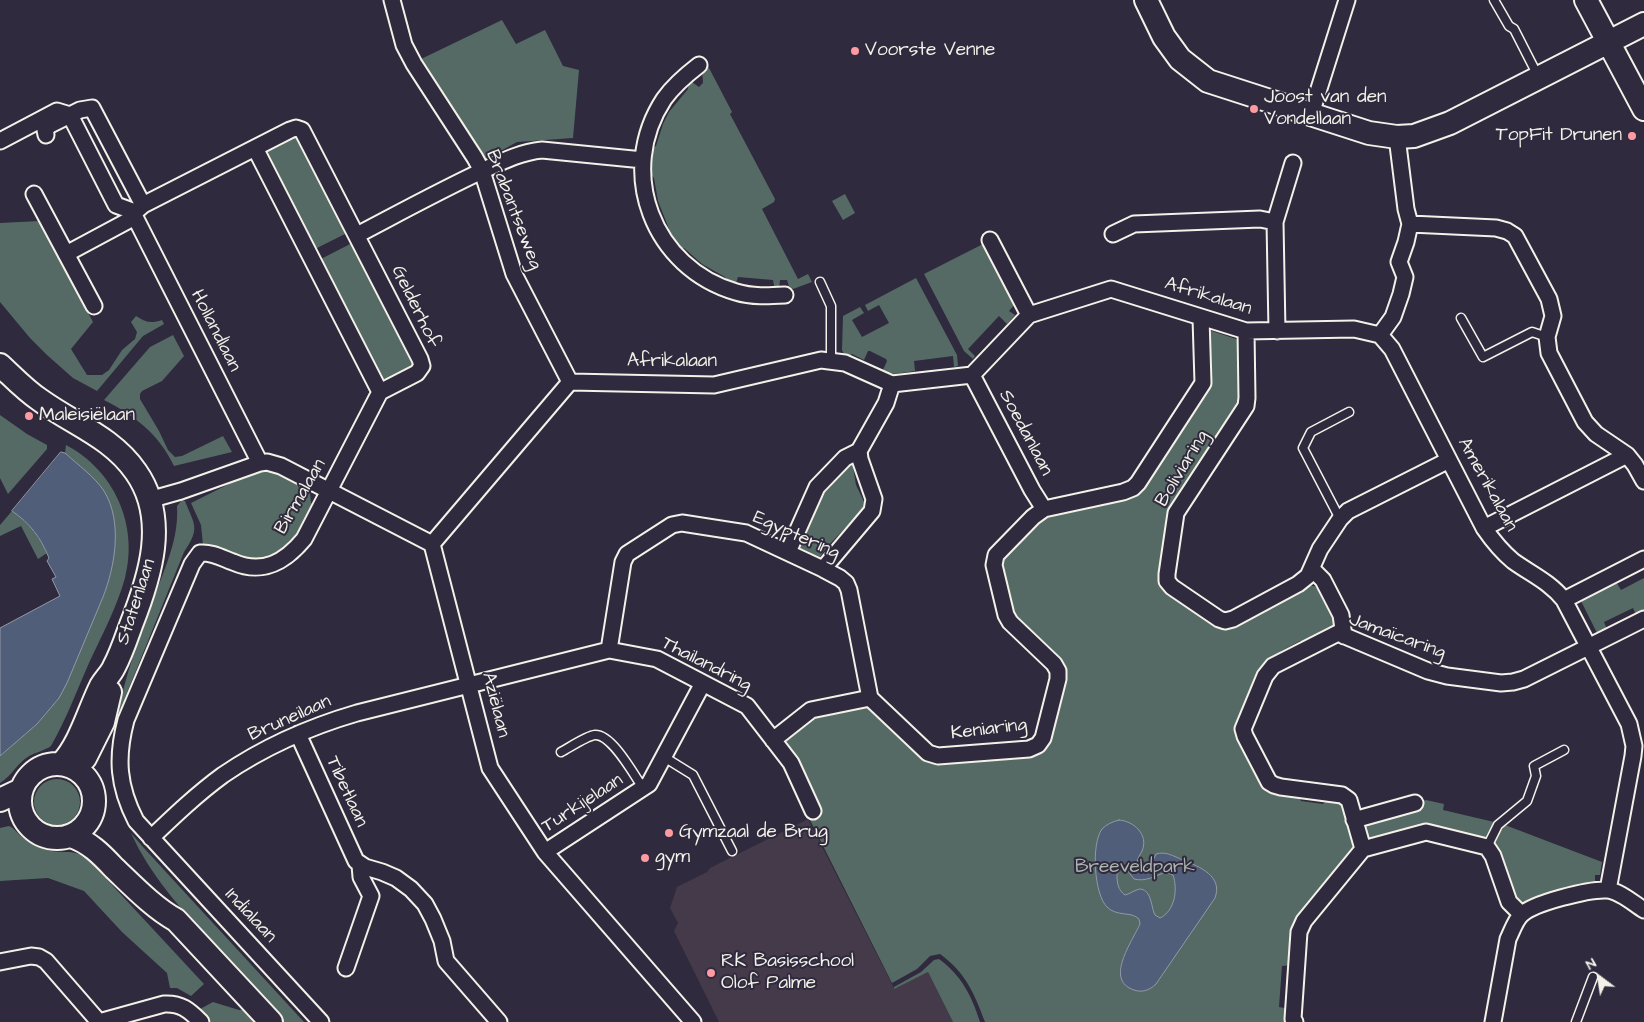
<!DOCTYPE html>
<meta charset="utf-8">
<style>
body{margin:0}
#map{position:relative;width:1644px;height:1022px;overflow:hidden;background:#2f2a3d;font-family:"Architects Daughter",sans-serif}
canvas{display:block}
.north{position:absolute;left:1574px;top:952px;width:50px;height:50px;-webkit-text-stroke:4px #2f2a3d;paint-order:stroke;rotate:329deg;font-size:14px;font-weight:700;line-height:20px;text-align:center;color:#f4f1e8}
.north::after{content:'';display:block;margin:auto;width:18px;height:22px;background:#f4f1e8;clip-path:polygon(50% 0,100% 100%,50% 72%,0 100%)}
</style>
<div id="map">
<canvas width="1644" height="1022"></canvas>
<div class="north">N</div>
</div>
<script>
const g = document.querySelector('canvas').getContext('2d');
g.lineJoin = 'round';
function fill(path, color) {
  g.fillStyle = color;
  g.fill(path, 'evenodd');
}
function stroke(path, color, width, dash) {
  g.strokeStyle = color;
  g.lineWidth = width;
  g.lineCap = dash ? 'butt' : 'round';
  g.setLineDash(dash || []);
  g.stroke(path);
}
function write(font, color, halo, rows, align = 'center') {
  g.font = font + ' "Architects Daughter",sans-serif';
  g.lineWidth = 4;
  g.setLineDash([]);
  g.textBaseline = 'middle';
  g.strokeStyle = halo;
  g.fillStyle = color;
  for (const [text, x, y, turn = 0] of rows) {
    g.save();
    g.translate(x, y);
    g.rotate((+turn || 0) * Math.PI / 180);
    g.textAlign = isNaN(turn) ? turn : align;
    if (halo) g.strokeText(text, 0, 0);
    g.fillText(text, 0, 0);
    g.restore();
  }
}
const built = new Path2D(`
 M808 819 894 988 928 972 953 1022H719L674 931 678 923 670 908 677 887 707 872 710 868Z`);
const green = new Path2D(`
 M502 20 516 44 545 30 563 66 579 70 573 138 517 142 484 160 421 59Z
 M708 66 732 112 730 114 775 199 774 202 762 209 798 279 808 274 812 282 793 289 789 286 787 280H780L779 289 775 291 773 280 738 277 735 286 729 285 725 277 702 264 684 248H679L669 233V229L658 201 654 178 651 174 653 148 656 146 663 124 669 112 688 89 689 80 699 87 703 83C703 75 700 71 708 66Z
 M292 135H299L349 232 313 250 265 152 266 150Z
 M845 194 855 213 843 220 832 201Z
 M40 221 93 322 71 349 87 375H102L109 370 122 350 135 339 137 332 131 322 136 316C145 322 151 324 162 320L164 324 143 336 97 391 73 378 47 355 30 338 0 302V223Z
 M354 242 414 363C408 372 392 380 381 379L319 260Z
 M985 243 1016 303 1009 311 1015 315 1007 324 999 316 968 349 975 356 973 359 964 351 924 274Z
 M916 278 957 355 958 366 954 367 953 356 914 361 915 371 894 374 883 370 887 361 886 359 870 351H868L864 360 852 354 849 356 844 354 842 350 843 316 860 307 864 313 852 320 862 337 889 323 879 305 868 311 865 305Z
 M1206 329 1242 341 1244 402 1167 545 1162 548 1159 570 1219 623 1250 613 1257 616 1278 605 1280 599C1292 592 1306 581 1320 588L1336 619 1332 629 1307 643 1300 641 1281 651 1280 657 1237 731 1267 790 1298 794 1301 801 1323 804 1329 798 1342 801 1356 849 1342 869 1334 871 1314 897V903L1293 965 1282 966 1279 1007 1290 1009V1022H985C974 993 966 973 940 954L930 956 917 969 892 983 809 818 819 813 783 741 813 714 869 705 925 755 981 757 988 761 1017 759 1022 754 1029 753 1062 681 1012 620 998 565 1009 548 1015 547 1032 530V524L1040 516 1128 495 1211 371 1210 350 1206 346Z
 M173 335 184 356 162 381 142 391 140 394V399L159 431 168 450 175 457 182 456 223 436 232 452 174 466C159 434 135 416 104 400L150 347Z
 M0 415 27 434 47 445V449L8 494 0 478Z
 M66 445C114 470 139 525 125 578 117 607 102 635 89 663 77 690 66 720 51 746 44 751 36 752 29 756 17 763 12 776 0 783V756L37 724 59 698 114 524C109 488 91 477 65 453Z
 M851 455 856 485 866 506 826 548 818 560 794 549 826 484Z
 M272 469 300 483 298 487 310 493 311 503 315 505 295 542 266 561 237 558 203 545 201 525 191 503 257 470Z
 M182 500 185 501C195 526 200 528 184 552L118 715C125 674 140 636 154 598 165 567 179 539 177 506Z
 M12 511C29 522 38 535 47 553L38 559 21 526 0 536V525Z
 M1644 578V614L1637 617 1633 608 1604 622 1608 632 1599 637 1580 599 1615 580 1621 590Z
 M34 802a23 23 0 1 1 46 0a23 23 0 1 1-46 0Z
 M1426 800 1444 804 1443 810 1494 822 1485 838 1443 828 1438 831 1368 841 1361 824Z
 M1505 825 1602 862 1600 875H1595V884L1523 905 1518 904 1509 891 1512 885 1502 855 1496 852V845L1493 844 1494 840Z
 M9 826C14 828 16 832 21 836 28 841 37 846 45 849 60 855 73 848 87 858L204 984 191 996 177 988H170L167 973 122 932 84 891 48 878 0 881V828Z
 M131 833 143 847 304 1022H284C260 996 236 969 212 943 181 909 150 875 131 833Z
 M939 959C961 975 972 996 980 1022H953L928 972 894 989V987L921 972 934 960Z
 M213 1002 239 1010 250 1009 262 1022H211L200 1009Z`);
const water = new Path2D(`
 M61 452 65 453C78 465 95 477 104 491 123 522 115 566 103 597L67 683 59 698 37 724 0 756V628L60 596 52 579 56 577 47 561 49 558C41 538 30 523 12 511Z
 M1119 820C1134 821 1149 835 1142 851 1140 855 1138 857 1137 862L1141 867 1148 868 1151 865 1156 854C1166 851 1173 856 1183 860 1200 867 1223 876 1215 898L1156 984C1150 990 1142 993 1134 990 1104 980 1132 942 1140 924L1139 919C1131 911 1117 917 1107 907 1094 894 1091 844 1102 829 1107 824 1112 822 1119 820ZM1122 869 1127 870 1134 879C1146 882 1155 876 1166 872L1173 875C1178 889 1175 911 1160 918L1155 915C1151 908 1152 891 1141 889 1136 889 1130 894 1125 895 1118 890 1117 883 1117 875Z`);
const lane = new Path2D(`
 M1494 0 1509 26 1514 29 1538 76
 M820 282 831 306V360
 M1461 318 1483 357 1532 332 1547 337
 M1340 519 1303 448 1311 432 1349 412
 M561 752C569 748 586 736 595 735 612 734 634 775 643 788
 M664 757 693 775 732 851
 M1487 847 1498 825 1527 801 1536 776 1534 766 1564 750
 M1576 1022 1593 977`);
const street = new Path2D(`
 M392 0 404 45 414 64 475 158 482 171 514 274 570 382
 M699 65C686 75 674 85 664 99 616 172 653 268 736 292 752 297 769 296 785 295
 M92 108 143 205 135 212 116 205 70 115 80 110Z
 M1311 114 1347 0
 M0 141 57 111 70 115 50 125 45 130 46 135
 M34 194 94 306
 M143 205 290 130 296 128 302 130 420 359 422 366 417 373 380 392 255 148
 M135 212V217L260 463
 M1275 222 1293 163
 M1410 224 1496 228 1507 231 1515 236 1549 299 1553 316 1547 337 1549 353 1585 422 1596 434 1627 455 1635 465 1644 481
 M1113 234 1134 224 1260 219 1275 222 1277 331
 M357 235C399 213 441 190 484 170 503 161 521 152 542 150L643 160
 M990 240 1029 315
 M66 254 135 217
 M1246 331 1247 398 1246 406 1176 513 1167 574V581L1172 587 1219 619 1225 621 1233 619 1298 584 1308 576 1320 549 1340 519 1348 511 1449 460
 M1380 335 1392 349 1484 528C1493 541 1501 551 1513 561 1531 574 1550 582 1564 600L1629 724 1634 746 1633 756 1608 890
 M1380 335 1393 317 1401 294 1405 277 1399 262 1406 242 1410 224 1406 209 1397 137
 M972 375 1032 490 1044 509
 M570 382 714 385 821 360 845 363 892 384 972 375 1029 315 1111 289 1246 331 1354 329 1380 335
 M570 382 432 544 490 768 545 852 693 1022
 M149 500 181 491 260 463 267 462 281 466 432 544
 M1484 528 1627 455
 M788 552 817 487 845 458 859 451
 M823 569 872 511 874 499 860 459 859 451 886 403 892 384
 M1312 569 1323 580 1341 615 1344 636
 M1564 600 1644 559
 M609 650 623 562 627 554 672 525 682 523 746 533 823 569 840 578 846 583 849 590 870 698
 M870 698 928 753 938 756 1029 749 1038 745 1043 738 1058 679V671L1054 664 1010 622 1006 615 994 565 996 555 1033 517 1044 509 1123 492 1133 488 1138 483 1203 383 1201 318
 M298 734 356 861 365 867 382 872 396 878 411 889 425 904 433 919 442 941 446 961 499 1022
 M773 740 811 710 870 698
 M1354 820 1415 803
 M151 838C174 816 197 794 223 775 264 747 309 727 357 713L609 650 657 659 747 706 791 763 813 811
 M1363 849 1349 800 1342 795 1281 787 1274 785 1269 782 1245 736 1243 729 1265 676 1273 666 1338 633 1428 671 1447 676 1501 683 1513 682 1524 679 1644 619
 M545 852 649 784 703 683
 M0 962 31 956 39 957 46 961 99 1022
 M346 968 371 896 361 877 360 865
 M99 1022 164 1004C181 1003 189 1010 201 1022
 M321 1022 136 821C118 786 116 758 126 720L192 564 200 553C212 552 222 558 233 562 263 575 285 562 304 539L380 392
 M1295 1022 1293 1019 1299 932 1304 921 1363 849 1426 832 1487 847 1493 856 1509 902 1521 914
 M1493 1022 1508 939C1512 931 1515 921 1521 915 1533 903 1589 889 1607 890 1620 891 1633 903 1644 910`);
const secondary = new Path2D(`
 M1146 0 1164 37 1180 59 1208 81 1369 133 1397 137 1414 136 1450 123 1644 24
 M1586 0 1644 109
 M0 365C13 377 25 390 40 400 73 424 112 437 136 472 169 519 150 577 131 625 126 639 121 654 114 667 111 674 105 679 101 686 89 710 80 744 62 763
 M85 758 103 722 110 692
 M20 801a37 37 0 1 1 74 0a37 37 0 1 1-74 0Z
 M0 800 21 790
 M71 836C89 842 101 854 114 868 132 885 154 908 176 920L271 1022`);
const markers = [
 [855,51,5,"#ff9aa2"],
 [1254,109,5,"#ff9aa2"],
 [1632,136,5,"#ff9aa2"],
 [29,416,5,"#ff9aa2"],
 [669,833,5,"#ff9aa2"],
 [645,858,5,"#ff9aa2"],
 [711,973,5,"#ff9aa2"]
];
const poiNames = [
 ["Voorste Venne",865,51],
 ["Joost van den",1264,98],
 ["Vondellaan",1264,120],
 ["TopFit Drunen",1622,136,"right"],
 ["Maleisiëlaan",39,416],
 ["Gymzaal de Brug",679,833],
 ["gym",655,858],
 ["RK Basisschool",721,962],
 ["Olof Palme",721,984]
];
const streetNames = [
 ["Brabantseweg",513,210,69],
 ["Afrikalaan",1208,297,17],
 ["Gelderhof",415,307,64],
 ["Hollandlaan",215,331,63],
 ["Afrikalaan",672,362],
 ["Soedanlaan",1025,433,62],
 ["Boliviaring",1183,469,-59],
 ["Amerikalaan",1487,485,61],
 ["Birmalaan",301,497,-60],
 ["Egyptering",796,536,24],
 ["Statenlaan",137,602,-72],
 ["Jamaïcaring",1397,637,20],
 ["Thailandring",706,665,27],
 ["Aziëlaan",495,705,76],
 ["Bruneilaan",290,719,-24],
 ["Keniaring",989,730,-7],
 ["Tibetlaan",346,792,65],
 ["Turkijelaan",583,804,-33],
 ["Indialaan",250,916,47]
];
const parkNames = [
 ["Breeveldpark",1135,868]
];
fill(built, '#443a49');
fill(green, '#556a65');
fill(water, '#515e7a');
stroke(water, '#9299a6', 1);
stroke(lane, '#f4f1e8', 11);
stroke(street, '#f4f1e8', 19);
stroke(secondary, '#f4f1e8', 26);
stroke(lane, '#2f2a3d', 8);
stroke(street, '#2f2a3d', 15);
stroke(secondary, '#2f2a3d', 22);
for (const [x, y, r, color] of markers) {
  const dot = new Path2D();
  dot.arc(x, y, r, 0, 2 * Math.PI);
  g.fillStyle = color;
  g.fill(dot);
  stroke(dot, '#2f2a3d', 2);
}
write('19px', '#f4f1e8', '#2f2a3d', poiNames, 'left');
write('19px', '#f4f1e8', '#2f2a3d', streetNames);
write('19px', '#acb4ad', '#2f2a3d', parkNames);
</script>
